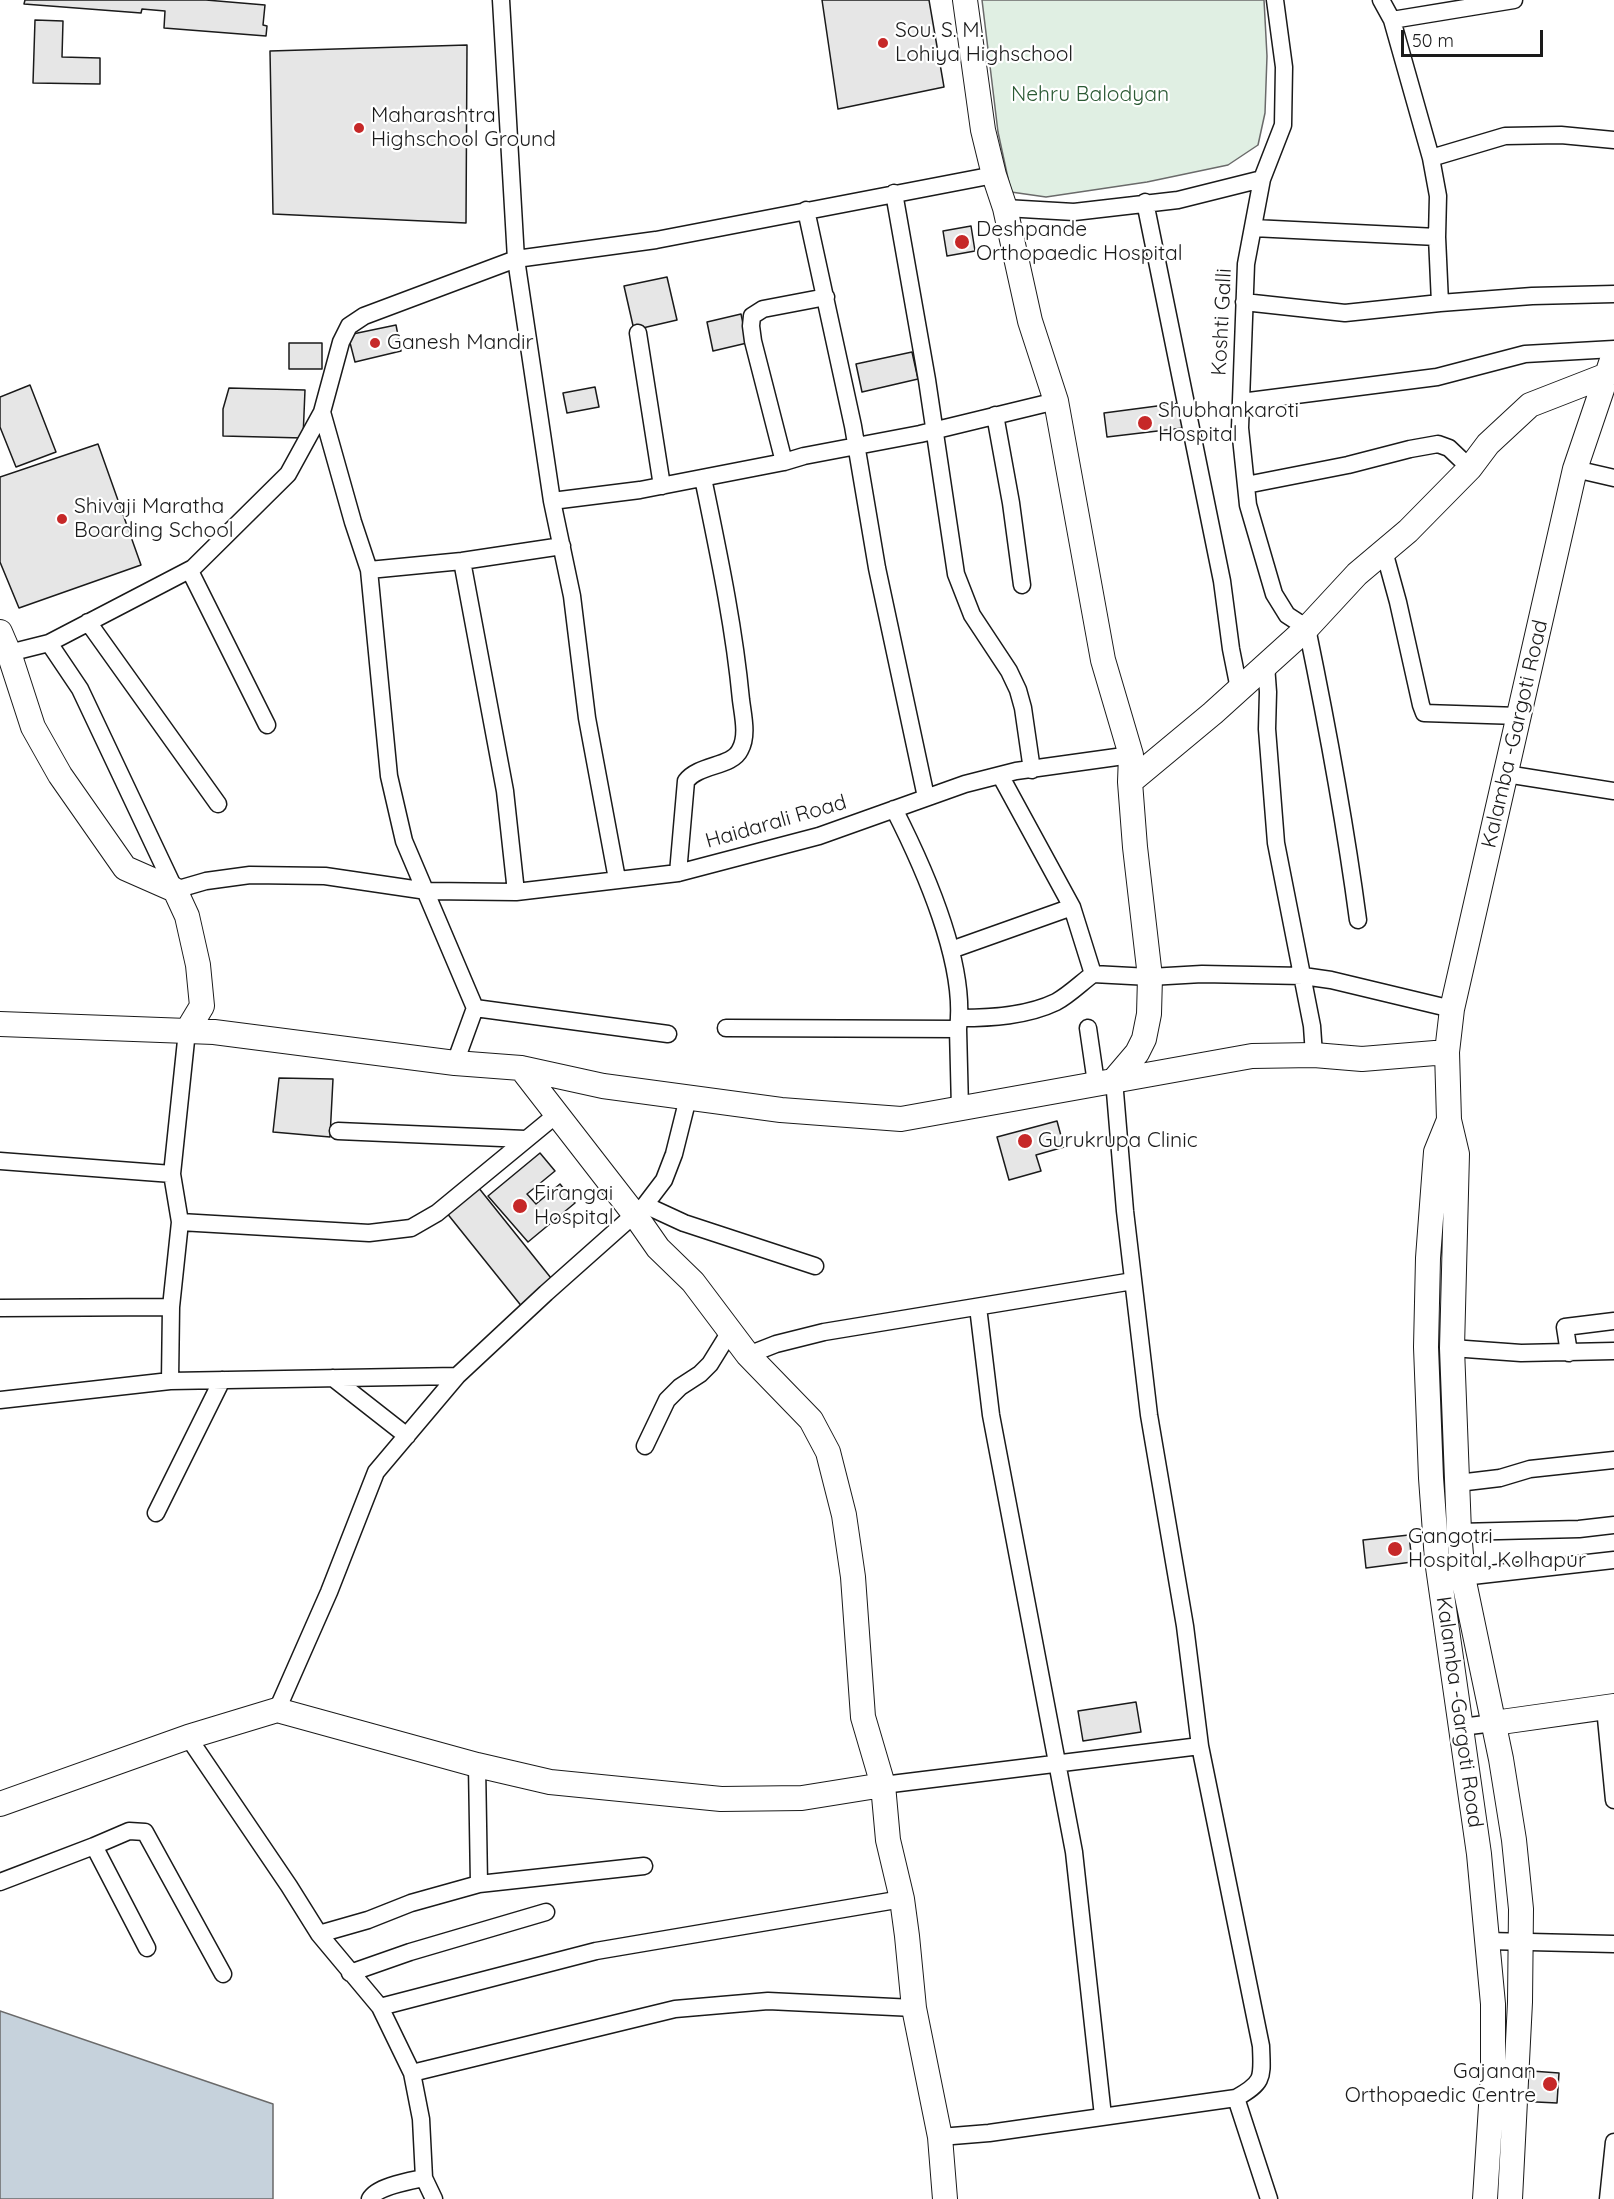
<!DOCTYPE html>
<style>
body{margin:0}
#map{position:relative;width:1614px;height:2199px;overflow:hidden;background:#fff;font-family:Quicksand,sans-serif}
canvas{display:block}
.scale{position:absolute;left:1401px;top:30px;width:142px;height:27px;box-sizing:border-box;border:3px solid #1a1a1a;border-top:0;padding-left:8px;font-size:18px;line-height:21px;white-space:nowrap;color:#1a1a1a;-webkit-text-stroke:4px #fff;paint-order:stroke}
</style>
<div id="map">
<canvas width="1614" height="2199"></canvas>
<div class="scale">50 m</div>
</div>
<script>
const g = document.querySelector('canvas').getContext('2d');
g.lineJoin = 'round';
function fill(path, color) {
  g.fillStyle = color;
  g.fill(path, 'evenodd');
}
function stroke(path, color, width, dash) {
  g.strokeStyle = color;
  g.lineWidth = width;
  g.lineCap = dash ? 'butt' : 'round';
  g.setLineDash(dash || []);
  g.stroke(path);
}
function write(font, color, halo, rows, align = 'center') {
  g.font = font + ' Quicksand,sans-serif';
  g.lineWidth = 4.5;
  g.setLineDash([]);
  g.textBaseline = 'middle';
  g.strokeStyle = halo;
  g.fillStyle = color;
  for (const [text, x, y, turn = 0] of rows) {
    g.save();
    g.translate(x, y);
    g.rotate((+turn || 0) * Math.PI / 180);
    g.textAlign = isNaN(turn) ? turn : align;
    if (halo) g.strokeText(text, 0, 0);
    g.fillText(text, 0, 0);
    g.restore();
  }
}
const green = new Path2D(`
 M982 0H1264L1267 56 1265 113 1258 145 1228 165 1147 182 1046 197 1011 192 998 132Z`);
const water = new Path2D(`
 M0 2011 273 2104V2199H0Z`);
const building = new Path2D(`
 M25 0H206L265 5 263 25 267 26 266 36 164 28 165 11 142 9 141 13 24 4Z
 M822 0H929L944 87 838 109Z
 M35 20 63 21 62 57 100 58V84L33 83Z
 M467 45 466 223 273 214 270 51Z
 M971 226 975 251 947 256 943 231Z
 M667 277 677 320 634 330 624 286Z
 M741 314 747 343 713 351 707 322Z
 M396 325 401 351 355 362 348 335Z
 M289 343H322V369H289Z
 M912 352 918 379 862 392 856 364Z
 M30 385 56 452 16 467 0 427V397Z
 M595 387 599 407 567 413 563 393Z
 M229 388 305 390 303 438 223 436V409Z
 M1180 403 1183 428 1107 437 1104 413Z
 M98 444 141 565 19 608 0 562V477Z
 M279 1078 333 1079 330 1137 273 1132Z
 M1057 1121 1064 1147 1036 1155 1041 1171 1009 1180 997 1137Z
 M540 1153 555 1171 527 1194 536 1204 560 1184 575 1203 528 1242 488 1196Z
 M478 1187 555 1283 523 1308 446 1212Z
 M1409 1535 1412 1562 1366 1568 1363 1540Z
 M1136 1702 1141 1732 1083 1741 1078 1711Z
 M1518 2070 1559 2073 1557 2103 1516 2101Z`);
const street = new Path2D(`
 M501 0 516 259 552 501 572 596 587 718 617 879
 M1275 0 1284 67 1283 125 1262 179 1246 264 1240 428 1248 505 1274 594 1287 615 1307 628C1327 725 1345 822 1358 920
 M1381 0 1392 20 1431 158 1438 196 1437 237 1440 303
 M1392 20 1514 0
 M1431 158 1505 136 1561 135 1614 140
 M894 193 927 380 956 574 972 615 1009 671 1018 690 1023 708 1032 770
 M1145 202 1222 581 1231 649 1239 689
 M1005 208 1074 212 1178 200 1262 179
 M806 210 853 426 877 568 926 797
 M1253 228 1437 237
 M1244 302 1345 313 1440 303 1532 296 1614 294
 M638 333 662 486
 M1241 402 1437 377 1525 354 1614 349
 M322 412 353 522 369 570 389 776 404 841 475 1008 455 1063
 M995 415 1011 503 1022 585
 M784 462 753 341 751 326 752 316 763 309 826 297
 M1575 469 1614 478
 M1246 485 1348 465 1410 449 1438 444 1449 448 1470 468
 M552 501 640 490 784 462 804 456 920 434 1056 401
 M1384 551 1398 602 1421 705 1424 713 1519 716
 M462 561 505 791 516 892
 M369 570 462 561 562 546
 M190 571 267 725
 M88 622 218 804
 M49 643 80 689 175 890 206 881 250 875 325 876 427 891 516 892 678 873 819 836 965 784 1016 771 1131 755
 M1 655 49 643 193 568 288 474 322 412 341 342 349 326 364 316 516 259 656 240 994 175
 M1266 665 1268 692 1267 729 1276 843 1312 1026 1314 1055
 M1506 774 1614 791
 M1000 775 1072 907 1093 974 1150 977 1202 974 1303 976 1331 980 1452 1009
 M894 809C923 866 967 964 958 1029L960 1108
 M678 873 686 781C699 764 732 767 740 750 748 736 743 716 741 700 734 625 718 551 703 478
 M951 950 1072 907
 M475 1008 668 1034
 M960 1018C991 1018 1027 1016 1056 1002 1069 995 1081 983 1093 974
 M726 1028 958 1029
 M1088 1028 1096 1083
 M338 1131 525 1139
 M0 1161 172 1174
 M645 1205 684 1223 815 1266
 M180 1222 369 1233 411 1228 437 1213 556 1115
 M978 1307 991 1415 1074 1852 1103 2116
 M0 1308 171 1307
 M1452 1348 1521 1353 1614 1351
 M1569 1353 1565 1327 1614 1321
 M748 1355 776 1344 824 1332 1133 1281
 M333 1378 407 1436
 M170 1381 171 1307 180 1222 172 1174 187 1031
 M0 1400 170 1381 457 1376
 M645 1446 667 1400 680 1387 700 1374 710 1364 731 1330
 M1458 1483 1500 1478 1530 1469 1614 1460
 M156 1513 222 1380
 M1459 1532 1579 1529 1614 1525
 M1463 1577 1614 1560
 M1605 1708 1614 1800
 M277 1710 329 1592 376 1472 457 1376 546 1293 645 1205 664 1180 674 1154 688 1098
 M1461 1727 1494 1723
 M188 1737 289 1886 319 1934 380 2007 412 2073 421 2119 424 2178 434 2199
 M883 1785 1200 1746 1185 1626 1149 1415 1125 1211 1114 1080
 M94 1846 129 1831 145 1832 223 1974
 M0 1882 94 1846 147 1948
 M479 1884 644 1866
 M319 1934 368 1920 411 1903 479 1884 477 1765
 M1488 1941 1614 1944
 M350 1973 410 1952 546 1912
 M380 2007 596 1951 902 1899
 M412 2073 675 2009 768 2001 914 2008
 M1236 2098 1269 2199
 M940 2137 989 2133 1236 2098C1265 2082 1262 2077 1261 2046L1200 1746
 M370 2199C377 2186 410 2181 424 2178
 M1608 2199 1614 2142`);
const secondary = new Path2D(`
 M965 0 983 130 994 175 1005 208 1030 321 1056 401 1103 660 1131 755 1130 782 1135 847 1150 977 1149 1014 1144 1039 1137 1053 1114 1080
 M0 632 9 653 33 727 60 775 125 868 175 890 187 916 198 965 202 1006 187 1031
 M1130 782 1213 713 1307 628 1357 574 1408 531 1470 468 1488 444 1530 405 1607 375
 M0 1024 214 1032 455 1063 521 1068 603 1086 781 1110 901 1119 1252 1056 1314 1055 1362 1059 1447 1052
 M521 1068 635 1215 658 1248 693 1282 748 1355 811 1420 828 1452 844 1515 853 1577 863 1717 883 1785 888 1840 902 1899 907 1936 914 2008 940 2137 945 2199
 M1449 1120 1436 1152 1428 1258 1426 1347 1431 1478 1437 1560 1479 1854 1493 2004V2075L1485 2199
 M1494 1723 1614 1706
 M0 1804 188 1737 277 1710 477 1765 550 1782 721 1799 802 1798 883 1785
 M1510 2199 1520 2002 1521 1909 1514 1840 1501 1759 1463 1577 1459 1532 1452 1348 1457 1154 1449 1120 1447 1052 1452 1009 1575 469 1614 354`);
const markers = [
 [883,43,6,"#c62828"],
 [359,128,6,"#c62828"],
 [962,242,8,"#c62828"],
 [375,343,6,"#c62828"],
 [1145,423,8,"#c62828"],
 [62,519,6,"#c62828"],
 [1025,1141,8,"#c62828"],
 [520,1206,8,"#c62828"],
 [1395,1549,8,"#c62828"],
 [1550,2084,8,"#c62828"]
];
const poiNames = [
 ["Sou. S. M.",895,31],
 ["Lohiya Highschool",895,55],
 ["Maharashtra",371,116],
 ["Highschool Ground",371,140],
 ["Deshpande",976,230],
 ["Orthopaedic Hospital",976,254],
 ["Ganesh Mandir",387,343],
 ["Shubhankaroti",1158,411],
 ["Hospital",1158,435],
 ["Shivaji Maratha",74,507],
 ["Boarding School",74,531],
 ["Gurukrupa Clinic",1038,1141],
 ["Firangai",534,1194],
 ["Hospital",534,1218],
 ["Gangotri",1408,1537],
 ["Hospital, Kolhapur",1408,1561],
 ["Gajanan",1536,2072,"right"],
 ["Orthopaedic Centre",1536,2096,"right"]
];
const parkNames = [
 ["Nehru Balodyan",1090,95]
];
const streetNames = [
 ["Koshti Galli",1222,322,-87],
 ["Kalamba -Gargoti Road",1515,734,-77],
 ["Haidarali Road",776,822,-16],
 ["Kalamba -Gargoti Road",1459,1712,82]
];
fill(green, '#e0efe3');
stroke(green, '#6a6a6a', 1.5);
fill(water, '#c6d2dc');
stroke(water, '#6a6a6a', 1.5);
fill(building, '#e6e6e6');
stroke(building, '#1a1a1a', 1.5);
stroke(street, '#1a1a1a', 19);
stroke(secondary, '#1a1a1a', 26);
stroke(street, '#fff', 16);
stroke(secondary, '#fff', 24);
for (const [x, y, r, color] of markers) {
  const dot = new Path2D();
  dot.arc(x, y, r, 0, 2 * Math.PI);
  g.fillStyle = color;
  g.fill(dot);
  stroke(dot, '#fff', 2);
}
write('21px', '#1a1a1a', '#fff', poiNames, 'left');
write('21px', '#2b5a34', '#fff', parkNames);
write('21px', '#1a1a1a', '#fff', streetNames);
</script>
